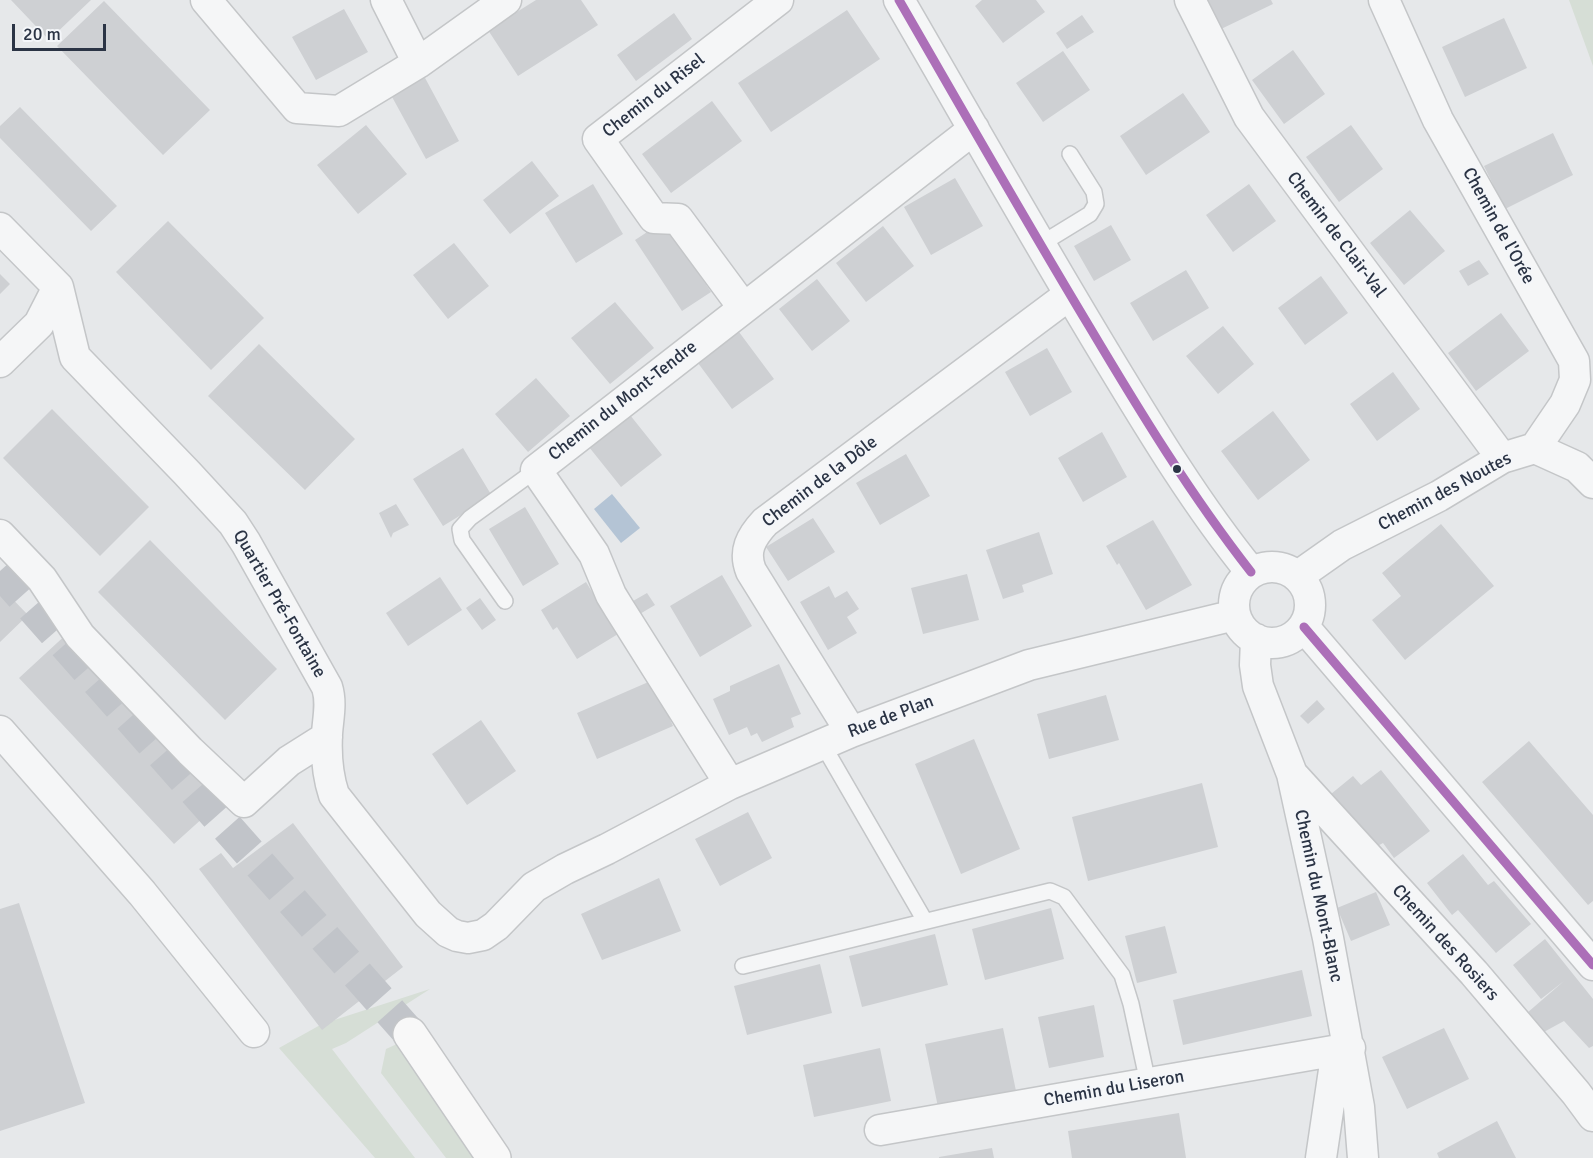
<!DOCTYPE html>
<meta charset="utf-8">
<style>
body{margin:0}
#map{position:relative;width:1593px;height:1158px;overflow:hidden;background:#e6e8ea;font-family:Signika,sans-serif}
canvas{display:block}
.scale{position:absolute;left:12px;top:24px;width:94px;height:27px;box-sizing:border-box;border:3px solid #2b3445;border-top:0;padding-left:8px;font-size:18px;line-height:21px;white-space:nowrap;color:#2b3445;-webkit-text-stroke:4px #f4f6f9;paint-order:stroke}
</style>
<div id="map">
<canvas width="1593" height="1158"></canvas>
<div class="scale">20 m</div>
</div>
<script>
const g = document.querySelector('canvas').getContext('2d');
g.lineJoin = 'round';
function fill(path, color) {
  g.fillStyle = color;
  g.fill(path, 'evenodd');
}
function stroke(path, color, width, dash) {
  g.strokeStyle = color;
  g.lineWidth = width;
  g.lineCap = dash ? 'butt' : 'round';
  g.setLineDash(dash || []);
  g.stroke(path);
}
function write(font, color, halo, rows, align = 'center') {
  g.font = font + ' Signika,sans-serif';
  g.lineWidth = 4.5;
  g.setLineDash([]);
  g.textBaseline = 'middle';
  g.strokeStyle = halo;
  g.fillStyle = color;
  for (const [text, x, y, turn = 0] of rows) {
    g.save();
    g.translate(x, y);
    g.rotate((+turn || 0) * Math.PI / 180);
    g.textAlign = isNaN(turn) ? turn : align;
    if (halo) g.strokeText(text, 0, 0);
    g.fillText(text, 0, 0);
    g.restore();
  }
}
const green = new Path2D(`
 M1569 0H1593V66Z
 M430 989 346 1043 332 1049 415 1158H375L279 1048 322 1024Z
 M397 1044 475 1158H446L381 1073 386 1049Z`);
const water = new Path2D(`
 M612 494 640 528 621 543 594 509Z`);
const building = new Path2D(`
 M11 0H91L49 40Z
 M536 0H581L598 25 518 76 488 30Z
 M982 0H1036L1045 12 1003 43 975 6Z
 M1205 0H1271L1273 4 1219 30Z
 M104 1 210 110 163 155 57 46Z
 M344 9 368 52 316 80 292 37Z
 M847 10 880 59 771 132 738 83Z
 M674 13 692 39 636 81 617 55Z
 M1082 15 1094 32 1067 49 1056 33Z
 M1504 18 1527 68 1465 97 1442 47Z
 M1293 50 1325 94 1284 124 1252 80Z
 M1063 51 1090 90 1043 122 1016 83Z
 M424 76 459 141 426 159 391 95Z
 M1183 93 1210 132 1146 175 1120 136Z
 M712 101 742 141 671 193 642 154Z
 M20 107 117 206 91 231 0 138V126Z
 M366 125 407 174 358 214 317 165Z
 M1351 125 1383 169 1339 202 1306 157Z
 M1553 133 1573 175 1505 209 1484 166Z
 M532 161 559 196 510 234 483 200Z
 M955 178 983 226 931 255 904 207Z
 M593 184 623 234 576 263 545 213Z
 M1249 184 1276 221 1233 252 1206 215Z
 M1410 210 1445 251 1404 285 1370 243Z
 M168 221 264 318 211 370 116 272Z
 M664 221 711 292 682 311 635 240Z
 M1111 225 1131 260 1094 281 1074 246Z
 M883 226 914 266 866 302 836 263Z
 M454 243 489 286 448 319 413 275Z
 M1479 260 1489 274 1468 286 1459 271Z
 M1186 270 1209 308 1153 341 1130 303Z
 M0 274 10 284 0 294Z
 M1321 276 1348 313 1305 345 1278 308Z
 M817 279 850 321 812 351 779 309Z
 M615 302 654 348 610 384 571 338Z
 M1501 313 1529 351 1476 391 1448 353Z
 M1223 326 1254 364 1218 394 1186 356Z
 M739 332 774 379 732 409 698 363Z
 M259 344 355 439 305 490 208 396Z
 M1047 348 1072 392 1030 416 1005 372Z
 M1393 372 1420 409 1377 441 1350 404Z
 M536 378 570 416 528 452 495 414Z
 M52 409 149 507 100 556 3 458Z
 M1273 411 1310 460 1258 500 1221 451Z
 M630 415 662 455 621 487 589 447Z
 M1102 432 1127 477 1083 502 1058 458Z
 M463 448 492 496 443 526 413 479Z
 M906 454 930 496 880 525 856 483Z
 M396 504 409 525 393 533 391 538 379 513Z
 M525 507 559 564 523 586 489 529Z
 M813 518 835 552 788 581 766 547Z
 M1153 520 1192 585 1146 610 1119 563 1117 565 1106 546Z
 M1441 524 1494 586 1405 660 1372 620 1401 596 1382 573Z
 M1039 532 1053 574 1022 585 1024 592 1003 599 986 550Z
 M150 540 277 669 225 720 98 592Z
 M967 574 979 620 923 634 911 588Z
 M722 575 752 626 700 657 670 606Z
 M440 577 462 610 408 646 386 613Z
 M586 582 618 634 577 659 557 627 553 630 541 610Z
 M0 586 28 615 0 642Z
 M829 586 835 598 847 591 859 609 847 617 857 633 828 650 800 602Z
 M647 593 655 605 633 618 626 605Z
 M480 598 496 620 482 630 466 608Z
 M70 631 225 798 174 844 19 678Z
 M779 664 801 714 791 718 794 727 762 742 757 733 751 736 747 727 729 735 713 699 730 691V686Z
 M653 680 673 726 597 759 577 713Z
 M1106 695 1119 740 1049 759 1037 714Z
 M1317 700 1325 709 1308 724 1300 716Z
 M481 720 516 771 467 805 432 754Z
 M974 739 1020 849 961 874 915 764Z
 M1529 741 1593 815V901L1588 905 1482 782Z
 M1381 770 1430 831 1394 858 1383 843 1372 849 1331 794 1353 776 1361 785Z
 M1202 783 1218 847 1088 881 1072 817Z
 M748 812 772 858 720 886 695 839Z
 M293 823 403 967 322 1030 199 869 221 853 233 868Z
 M1463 854 1488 885 1494 881 1531 924 1496 953 1458 910 1452 915 1427 883Z
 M659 878 681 931 602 960 581 914Z
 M1376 892 1390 925 1351 941 1337 908Z
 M19 903 85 1103 0 1131V909Z
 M1051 908 1064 959 985 980 972 929Z
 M1165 926 1177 973 1137 983 1125 936Z
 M935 934 948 985 862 1007 849 956Z
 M1545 939 1593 999V1046L1589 1048 1564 1021 1542 1033 1527 1013 1564 981 1541 999 1513 965Z
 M820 964 832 1013 747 1035 734 986Z
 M1302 970 1312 1016 1183 1045 1173 1000Z
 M1094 1005 1104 1057 1049 1068 1038 1017Z
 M1003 1028 1016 1091 938 1107 925 1044Z
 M1444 1028 1469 1079 1407 1109 1382 1057Z
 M880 1048 891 1101 814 1117 803 1065Z
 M1179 1113 1186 1158H1072L1068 1131Z
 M1497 1121 1516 1158H1439L1437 1153Z
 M992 1148 994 1158H939V1157Z`);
const secondaryTunnel = new Path2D(`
 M0 571 410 1034`);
const lane = new Path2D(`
 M1041 244 1090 214 1096 204 1094 192 1070 154
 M505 601 462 540 460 529 470 518 536 470
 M823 745 925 921
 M743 966 1050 891 1064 897 1122 975 1131 1004 1148 1083`);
const street = new Path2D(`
 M206 0 297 108 339 111 418 63 506 0
 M386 0 418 63
 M899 0C967 117 1033 234 1103 350 1149 426 1195 503 1251 572
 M1190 0 1249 117 1502 458
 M1384 0 1438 120 1574 361 1575 380 1565 404 1535 448
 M0 228 58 287 75 357 187 473 233 523 246 543 327 687C332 703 328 718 327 734 326 753 328 777 334 795L428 914 448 932 457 936 468 938 483 935 496 926 534 887 565 869 607 849 730 784 851 732 1029 665 1235 615
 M743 307 678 219 654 218 598 139 778 0
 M0 362 39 324 58 287
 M0 535 42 579 80 636 190 751 244 802 289 761 327 737
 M1234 605a38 38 0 1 1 76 0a38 38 0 1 1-76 0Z
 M1298 576 1342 545 1439 496 1502 458 1535 448 1577 467 1593 483
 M1304 627 1593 965
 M1256 639 1255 665 1258 686 1292 774 1328 938 1359 1107 1363 1158
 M0 731 142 893 254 1032
 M851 732 751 571C743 551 751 537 765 522L1069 295
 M1292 774 1474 973 1576 1093 1593 1116
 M730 784 619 608 611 595 594 554 536 470 974 129
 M880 1130 1350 1048
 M1321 1158 1337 1050`);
const secondary = new Path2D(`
 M410 1034 494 1158`);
const bus1 = new Path2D(`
 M899 0C962 109 1024 218 1089 326 1139 410 1190 494 1251 572
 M1304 627 1593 965`);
const markers = [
 [1177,469,5,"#2b3445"]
];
const streetNames = [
 ["Chemin du Risel",654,96,-38],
 ["Chemin de l'Orée",1498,226,61],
 ["Chemin de Clair-Val",1336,235,53],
 ["Chemin du Mont-Tendre",623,401,-38],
 ["Chemin de la Dôle",820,482,-37],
 ["Chemin des Noutes",1445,492,-28],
 ["Quartier Pré-Fontaine",279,604,60],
 ["Rue de Plan",891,717,-21],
 ["Chemin du Mont-Blanc",1318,896,78],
 ["Chemin des Rosiers",1445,943,48],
 ["Chemin du Liseron",1114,1089,-10]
];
fill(green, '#d6ded6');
fill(water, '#b4c4d5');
fill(building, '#ced0d3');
stroke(secondaryTunnel, '#c1c4c9', 33, [33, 16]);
stroke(lane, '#c4c6c8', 18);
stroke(street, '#c4c6c8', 33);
stroke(secondary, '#c4c6c8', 36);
stroke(lane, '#f5f6f7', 15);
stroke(street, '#f5f6f7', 30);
stroke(secondary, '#f8f8f8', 33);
stroke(bus1, '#ac6fb8', 9);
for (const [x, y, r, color] of markers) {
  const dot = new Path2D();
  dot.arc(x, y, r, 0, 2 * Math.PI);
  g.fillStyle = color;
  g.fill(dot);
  stroke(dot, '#f4f6f9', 2);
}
write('18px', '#2b3445', '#f4f6f9', streetNames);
</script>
